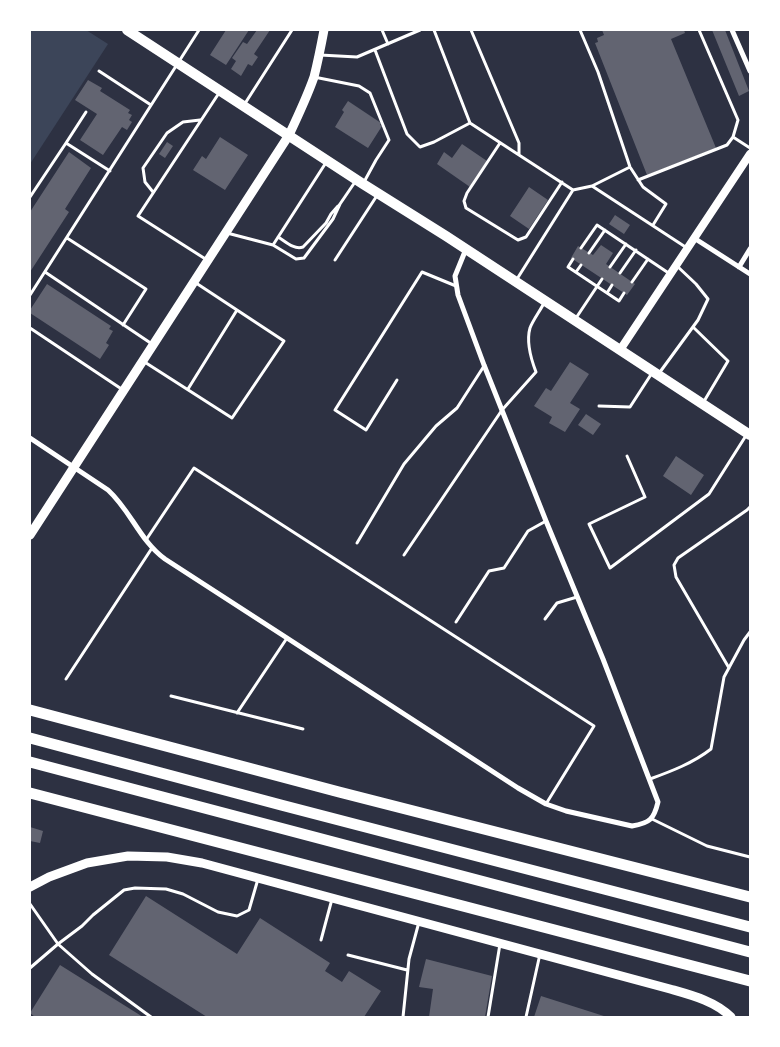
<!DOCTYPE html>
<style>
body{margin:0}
#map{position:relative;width:780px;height:1047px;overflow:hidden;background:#2d3142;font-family:"DejaVu Sans",sans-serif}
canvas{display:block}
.frame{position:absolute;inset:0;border:31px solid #fff;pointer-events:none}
</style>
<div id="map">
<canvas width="780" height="1047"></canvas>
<div class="frame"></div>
</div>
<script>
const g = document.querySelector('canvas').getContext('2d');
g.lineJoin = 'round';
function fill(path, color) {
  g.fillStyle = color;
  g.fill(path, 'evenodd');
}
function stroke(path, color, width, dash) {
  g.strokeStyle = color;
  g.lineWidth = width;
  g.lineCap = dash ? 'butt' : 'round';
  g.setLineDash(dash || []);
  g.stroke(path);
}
const green = new Path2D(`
 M30 30H86L108 44 30 164Z`);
const building = new Path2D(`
 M226 30H249L226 65 210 55Z
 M257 30H270L254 54 258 57 252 66 248 64 241 76 231 69 236 61 232 58 243 42 247 44Z
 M602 30H684L685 33 671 39 716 148 647 175 595 43 598 42 597 38 604 35Z
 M712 30H725L749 91 739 96Z
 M88 80 102 88 100 91 130 110 128 113 132 115 129 120 132 122 127 130 122 127 103 155 80 140 97 114 75 100Z
 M348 101 381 123 380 125 382 126 368 148 335 127 344 112 342 110Z
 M220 137 248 155 225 190 193 170 202 156 206 159Z
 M167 142 173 146 165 158 159 154Z
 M462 144 487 161 470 187 437 164 444 152 452 158Z
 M69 152 91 168 65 209 69 212 30 272V212Z
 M529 187 548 200 529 229 510 216Z
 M615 215 630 225 624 234 609 224Z
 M601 245 613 253 606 264 635 284 627 295 571 258 578 246 593 255Z
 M47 284 111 326 109 329 113 331 106 343 109 345 100 359 30 313V310Z
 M570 362 589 374 570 403 580 409 565 432 549 423 552 417 534 406 546 388 551 391Z
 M586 414 601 424 593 435 578 425Z
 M676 456 704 475 691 495 663 476Z
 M30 827 43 831 40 843 30 841Z
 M146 896 237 954 260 918 330 963 325 971 342 982 349 971 381 991 364 1017H207L109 955Z
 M426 959 492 976 485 1017H429L433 989 419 987Z
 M60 965 143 1017H35L30 1013Z
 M541 996 607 1017H534Z`);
const service = new Path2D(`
 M382 30 388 44
 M434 30 470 123 519 155
 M471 30 519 143V155L573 190 517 279
 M580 30 598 72 630 167 643 187 666 204 653 225
 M699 30 738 120 733 137 750 148
 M375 50 407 134 420 147 434 142 470 123
 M320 55 357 57 420 30
 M99 71 151 105
 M314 77 359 86 370 93 389 140 376 160 364 182
 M244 105 292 30
 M66 143 86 112
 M500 143 467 193 464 201 466 208 518 240 526 237 562 182
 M638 180 727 145 733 137
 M592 186 630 167
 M573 190 592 186 687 248
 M153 192 145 182 143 168 167 133 183 122 200 120
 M30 197 66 143 110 171
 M227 233 273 245 327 161
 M278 237C286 242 294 250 303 247L326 223 331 214 338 206
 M67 238 146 289 123 325
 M273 245 296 259 304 258 333 219 340 204 355 182
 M581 248 597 225 670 274
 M589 253 605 230
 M573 259 568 267 619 301 624 293
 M207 260 138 216 219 93
 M335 260 378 194
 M610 267 626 244
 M45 272 152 344
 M576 272 581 265
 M620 273 636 250
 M632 282 648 259
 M607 293 612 285
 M30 295 199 30
 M576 318 602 279
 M693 327 728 361 703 403
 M30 328 123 390
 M143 361 232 418 284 341 196 283
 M660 372 698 320 708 299 696 284 677 266
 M397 380 366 430 335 410 422 272 456 286
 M188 389 237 310
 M599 406 630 407 652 373
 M627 456 645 497 589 524 610 568 709 494 747 434
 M146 540 194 468 594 726 546 804
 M357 543 404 464 436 426 457 408 484 366
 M404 555 502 410 536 372C531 359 526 342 530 328 533 320 540 311 544 303
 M545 619 557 603 577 597
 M456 622 489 571 504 568 528 531 546 521
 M729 668 676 577 674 565 678 558 747 510 750 507
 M66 679 152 548
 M171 696 303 729
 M237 713 287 638
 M650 779C672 771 693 763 711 749L724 677 744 640 750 632
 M652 819 707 846 750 857
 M30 904 58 944 30 968
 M321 940 332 899
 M348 955 407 970
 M151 1017 92 974 58 944 82 926 93 915 124 890 135 888 166 889 183 894 218 912 237 916 249 910 258 879
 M403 1017 409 959 419 922
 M488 1017 500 944
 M526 1017 540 954`);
const minor = new Path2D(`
 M732 30 750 71
 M694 238 750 274
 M739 267 750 249
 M30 438 108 490C131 511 140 541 165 559L287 638 518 788 546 804 566 811 632 826C650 823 654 819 658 802L603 659 546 521 484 365 458 295 455 276 466 249`);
const tertiary = new Path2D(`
 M620 350 750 154`);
const secondary = new Path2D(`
 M30 535 289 135C298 116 307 97 314 77 318 61 321 46 324 30
 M30 887 49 877 87 863 128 856 167 857 202 863 670 989C691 995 715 1001 731 1017`);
const primary = new Path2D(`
 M127 30 363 184 446 236 750 435`);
const motorway = new Path2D(`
 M30 710 339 792 750 897
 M30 738 281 805 750 927
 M30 762 750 952
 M30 793 750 981`);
fill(green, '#3c4559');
fill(building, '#626471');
stroke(service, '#fff', 3);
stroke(minor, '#fff', 5);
stroke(tertiary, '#fff', 8);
stroke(secondary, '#fff', 9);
stroke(primary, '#fff', 10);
stroke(motorway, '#fff', 11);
</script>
